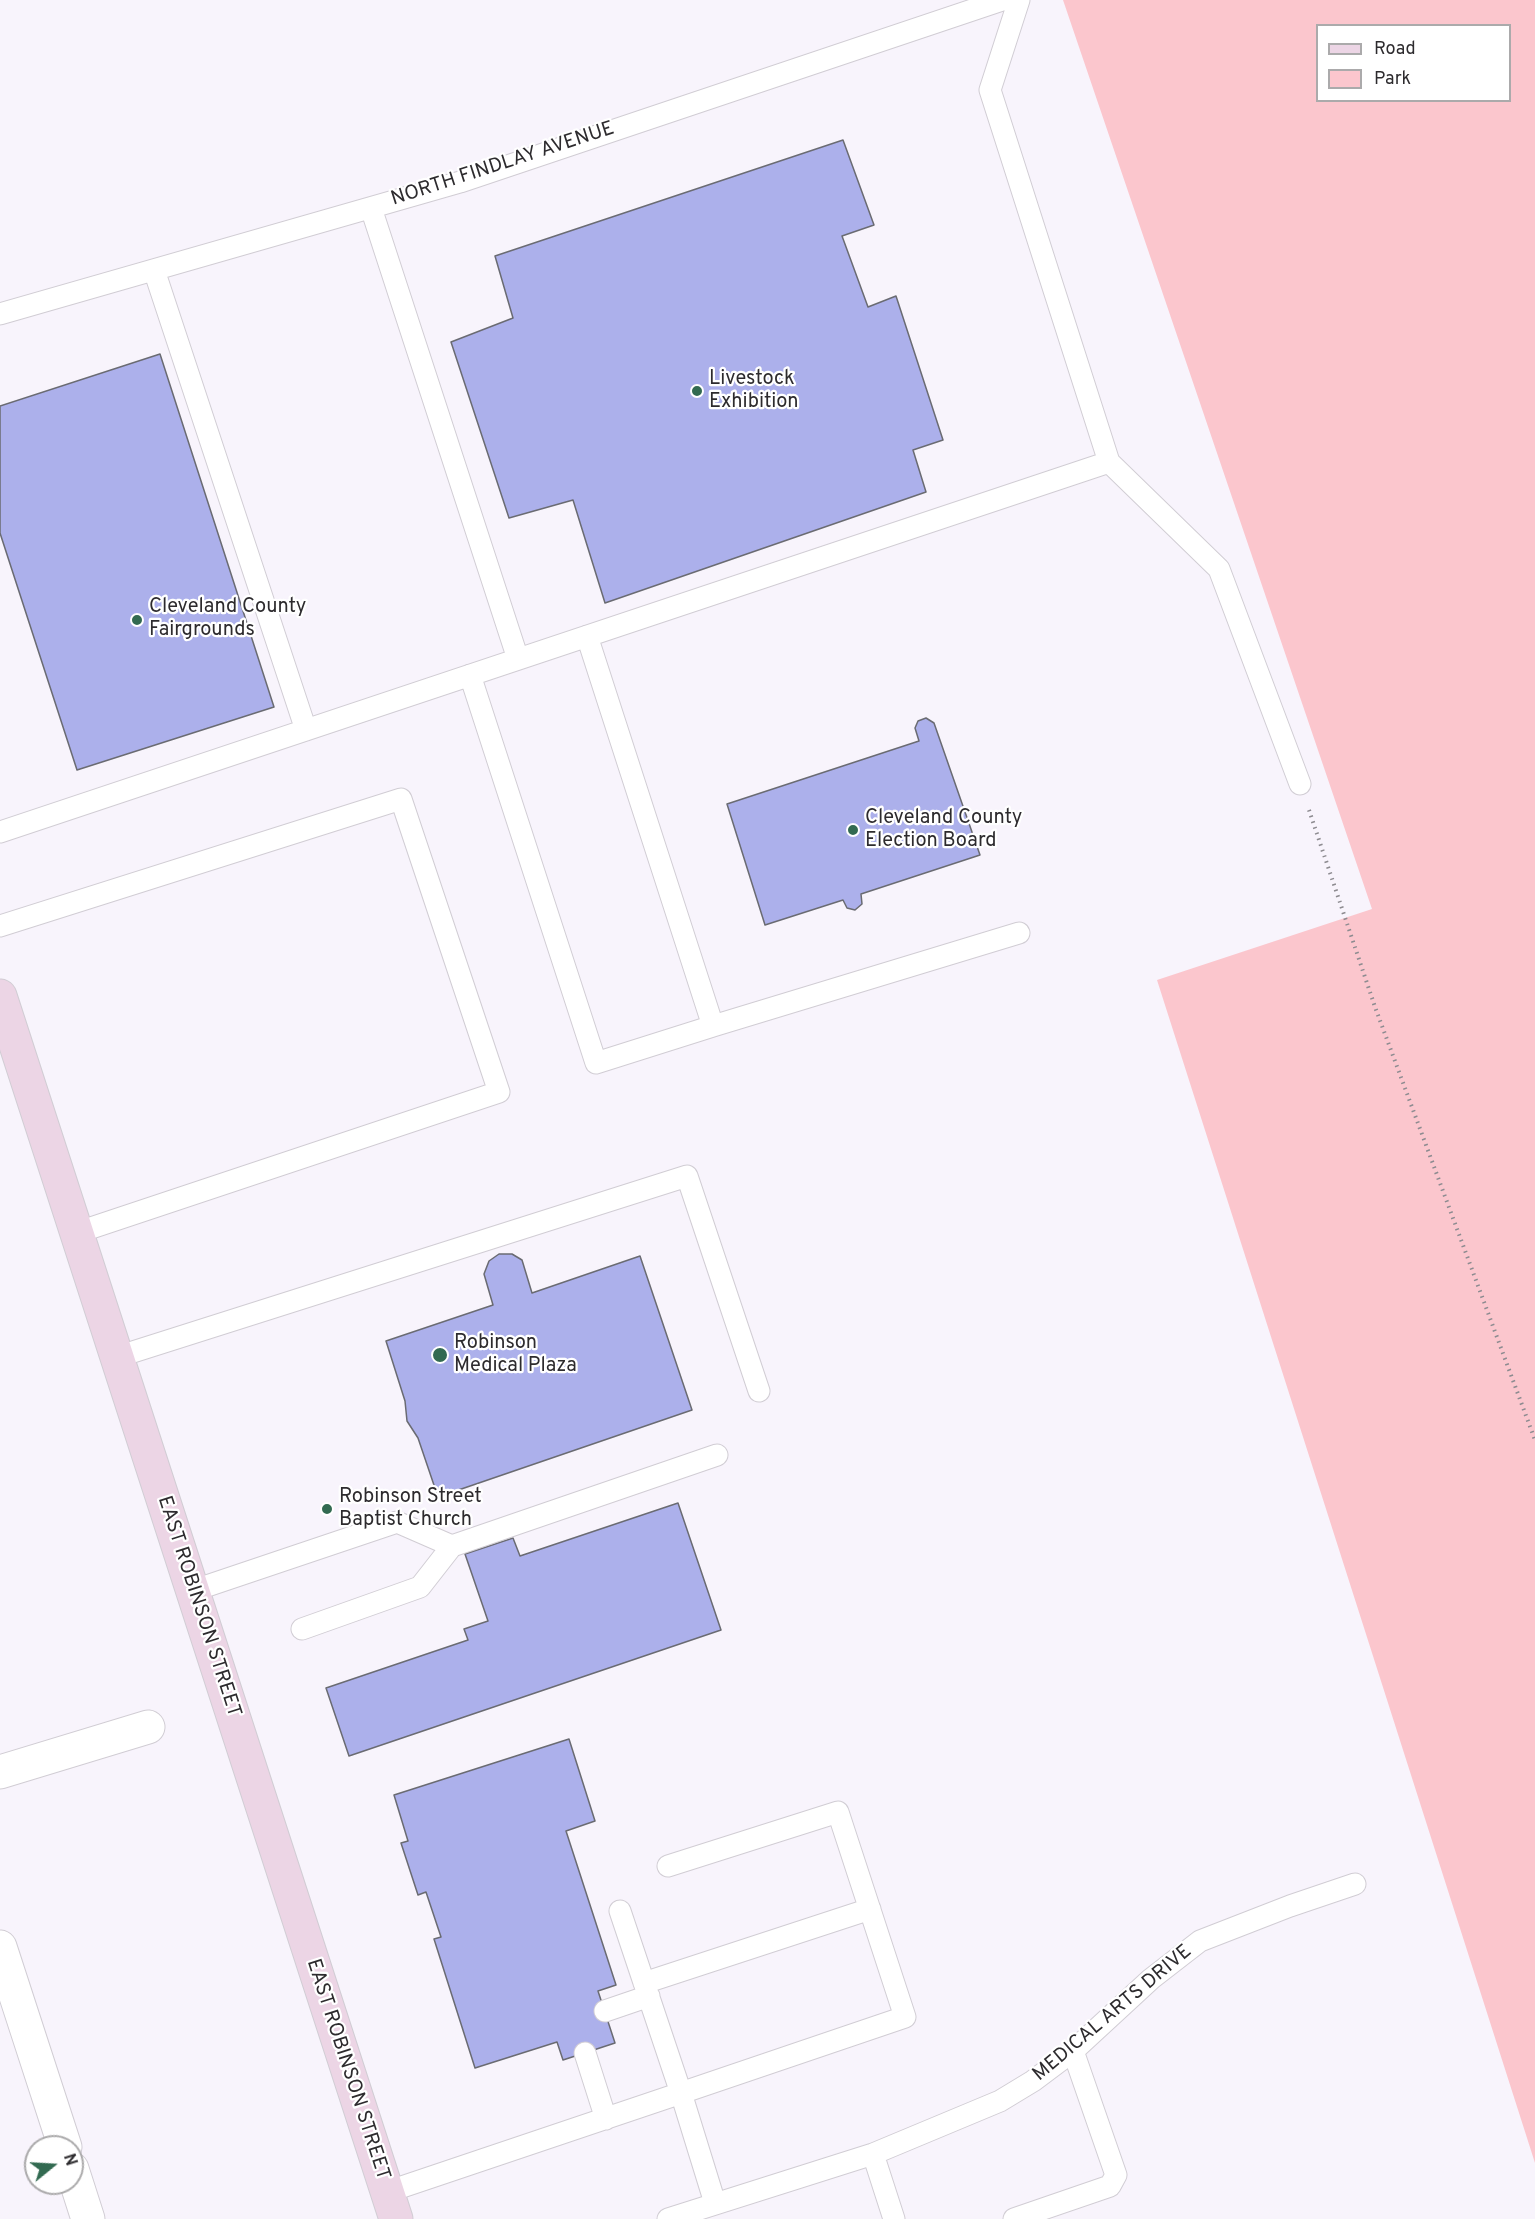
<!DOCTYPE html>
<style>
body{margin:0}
#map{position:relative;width:1535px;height:2219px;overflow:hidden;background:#f8f4fc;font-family:Overpass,sans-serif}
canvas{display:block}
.legend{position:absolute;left:1316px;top:24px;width:195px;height:78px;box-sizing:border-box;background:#fff;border:2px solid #abaaab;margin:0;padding:8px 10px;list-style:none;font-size:18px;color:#2d2b2e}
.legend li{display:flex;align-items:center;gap:12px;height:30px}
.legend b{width:30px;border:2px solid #abaaab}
.north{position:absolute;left:24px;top:2135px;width:60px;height:60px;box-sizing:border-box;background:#fff;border:2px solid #abaaab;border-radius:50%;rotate:72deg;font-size:16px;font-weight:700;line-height:24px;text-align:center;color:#2d2b2e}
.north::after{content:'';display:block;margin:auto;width:21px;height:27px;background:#326a51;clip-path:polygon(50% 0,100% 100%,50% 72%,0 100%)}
</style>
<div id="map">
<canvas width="1535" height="2219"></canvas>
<ul class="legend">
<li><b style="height:8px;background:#ecd5e5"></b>Road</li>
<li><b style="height:16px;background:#fbc6cd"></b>Park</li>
</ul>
<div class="north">N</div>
</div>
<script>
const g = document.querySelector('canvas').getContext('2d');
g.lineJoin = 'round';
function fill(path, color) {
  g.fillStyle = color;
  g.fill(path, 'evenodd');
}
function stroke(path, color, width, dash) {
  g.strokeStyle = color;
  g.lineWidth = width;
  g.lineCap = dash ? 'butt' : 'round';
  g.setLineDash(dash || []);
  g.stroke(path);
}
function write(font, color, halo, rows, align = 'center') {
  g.font = font + ' Overpass,sans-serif';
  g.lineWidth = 4.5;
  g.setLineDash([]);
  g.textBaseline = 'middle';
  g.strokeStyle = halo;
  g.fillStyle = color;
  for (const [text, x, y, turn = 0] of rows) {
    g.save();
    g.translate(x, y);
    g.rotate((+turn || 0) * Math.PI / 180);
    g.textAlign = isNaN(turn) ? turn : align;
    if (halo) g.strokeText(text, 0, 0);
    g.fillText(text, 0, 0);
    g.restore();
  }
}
const green = new Path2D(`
 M1063 0H1535V2163L1157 980 1372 909ZM1318 26H1510V100H1318Z`);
const building = new Path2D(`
 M843 140 874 225 842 236 868 307 896 296 943 440 913 450 926 492 605 603 573 500 509 518 451 342 513 318 495 256Z
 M160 354 274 707 77 770 0 533V406Z
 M926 718 934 723 980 855 861 894 862 904 855 910 847 908 843 900 765 925 727 804 919 741 915 728 918 721Z
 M499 1254H512L522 1260 532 1293 640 1256 692 1410 438 1497 418 1438 407 1421 405 1401 386 1341 493 1305 484 1274 489 1261Z
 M678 1503 721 1630 349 1756 326 1688 468 1640 464 1629 488 1621 465 1554 513 1538 520 1556Z
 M569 1739 595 1821 566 1831 616 1985 598 1991 615 2043 563 2060 557 2042 475 2068 434 1939 441 1937 426 1892 418 1895 401 1843 408 1841 394 1795Z`);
const path = new Path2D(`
 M1309 810 1375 1007 1535 1440`);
const service = new Path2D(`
 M1019 0 990 90 1109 462 1219 569 1300 784
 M371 208 518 659
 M154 270 306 730
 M0 314 460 182 1002 0
 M470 675 596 1063 713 1026 587 636
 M0 832 1109 462
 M0 926 401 799 499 1092 76 1233
 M713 1026 1019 933
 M117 1357 687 1176 759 1391
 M192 1591 397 1522 452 1546 717 1455
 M302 1629 420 1587 452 1546
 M620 1911 681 2093 905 2017 838 1812 668 1866
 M644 1983 870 1909
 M605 2011 649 1996
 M585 2053 606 2119
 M873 2154 894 2219
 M387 2192 681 2093 715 2203
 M668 2219 873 2154 1000 2101 1033 2081 1073 2051 1151 1979 1200 1941 1290 1906 1355 1884
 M1014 2219 1110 2186 1116 2175 1073 2051`);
const minor = new Path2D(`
 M0 1772 148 1727
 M0 1947 65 2147
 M72 2169 88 2219`);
const secondary = new Path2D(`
 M0 996 396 2219`);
const markers = [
 [697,391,6,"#326a51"],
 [137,620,6,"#326a51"],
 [853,830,6,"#326a51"],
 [440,1355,8,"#326a51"],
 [327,1509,6,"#326a51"]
];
const streetNames = [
 ["NORTH FINDLAY AVENUE",503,165,-18],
 ["EAST ROBINSON STREET",198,1607,72],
 ["MEDICAL ARTS DRIVE",1113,2014,-40],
 ["EAST ROBINSON STREET",347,2070,72]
];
const poiNames = [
 ["Livestock",709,380],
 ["Exhibition",709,403],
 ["Cleveland County",149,608],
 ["Fairgrounds",149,631],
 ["Cleveland County",865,819],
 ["Election Board",865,842],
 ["Robinson",454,1344],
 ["Medical Plaza",454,1367],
 ["Robinson Street",339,1498],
 ["Baptist Church",339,1521]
];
fill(green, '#fbc6cd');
fill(building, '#acb0eb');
stroke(building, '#6a6b72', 1.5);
stroke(service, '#d1cdd4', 23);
stroke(minor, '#d1cdd4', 35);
stroke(secondary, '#d1cdd4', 35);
stroke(path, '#8d8b90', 4, [1.5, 4.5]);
stroke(service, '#fff', 21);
stroke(minor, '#fff', 33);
stroke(secondary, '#ecd5e5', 33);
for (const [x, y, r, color] of markers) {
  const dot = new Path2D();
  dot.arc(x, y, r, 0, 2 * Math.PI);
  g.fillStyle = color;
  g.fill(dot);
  stroke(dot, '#fff', 2);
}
write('20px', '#2d2b2e', '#fff', streetNames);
write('20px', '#2d2b2e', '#fff', poiNames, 'left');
</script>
